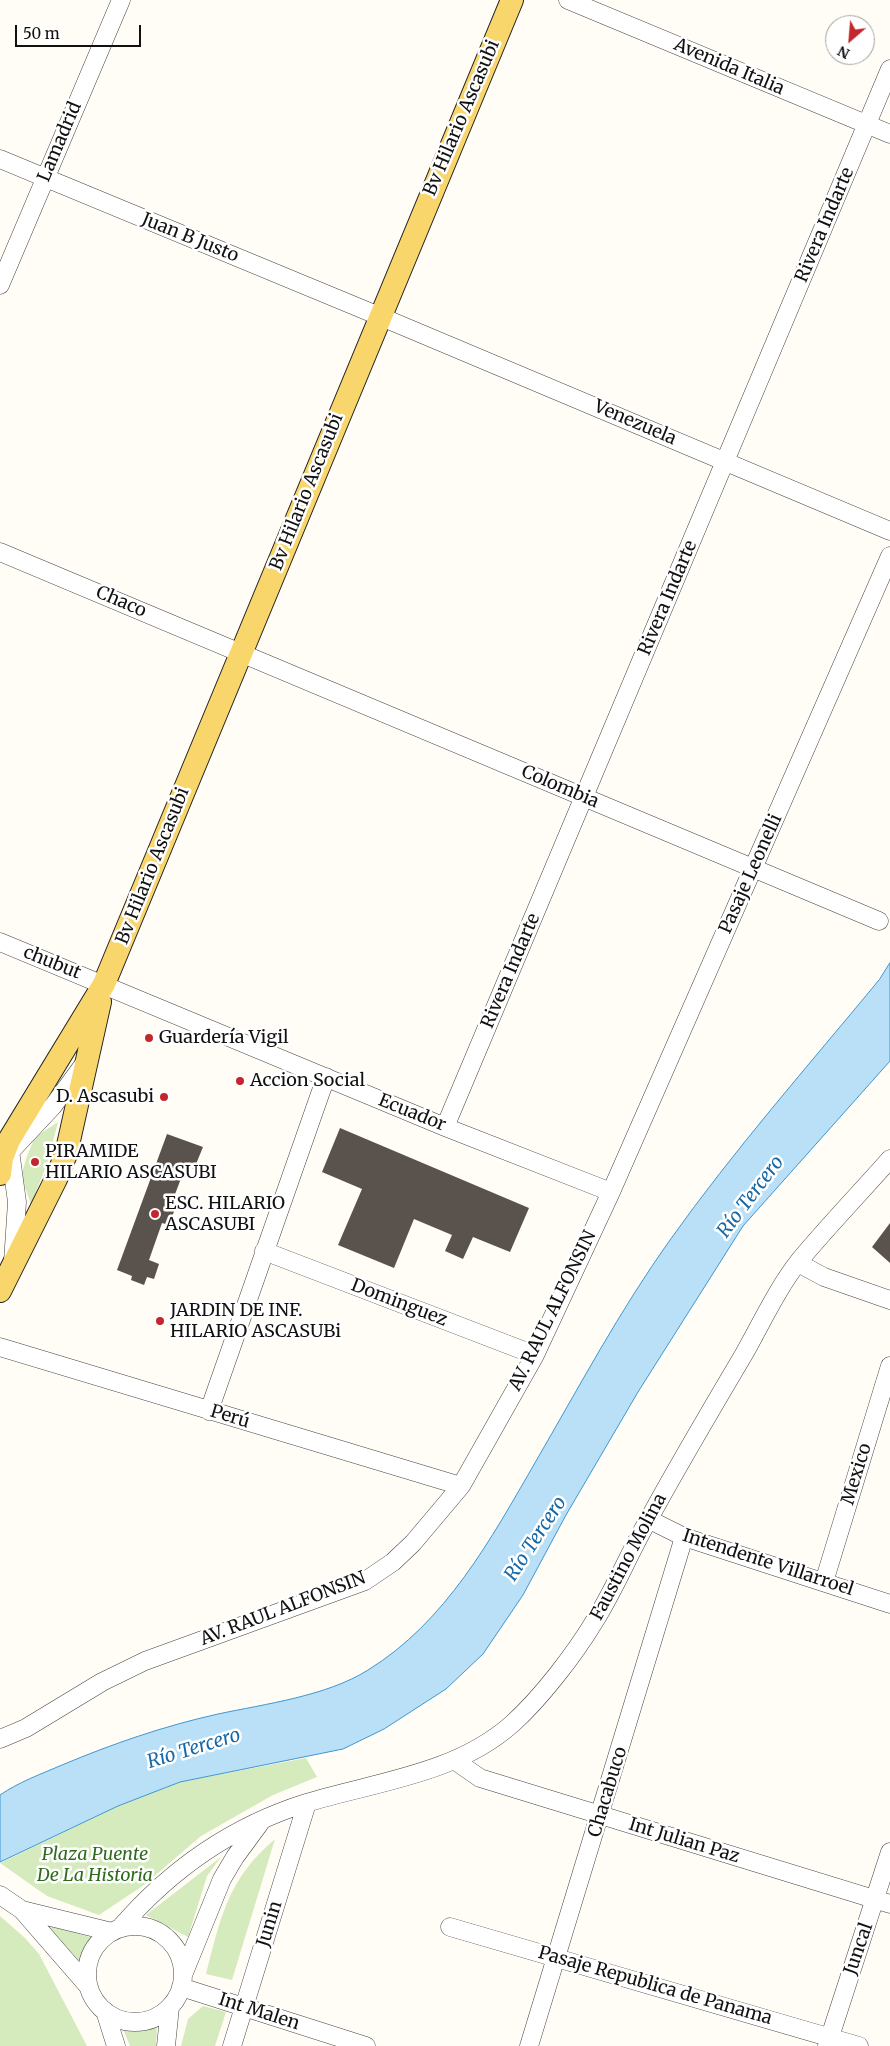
<!DOCTYPE html>
<meta charset="utf-8">
<style>
body{margin:0}
#map{position:relative;width:890px;height:2046px;overflow:hidden;background:#fffdf5;font-family:Merriweather,serif}
canvas{display:block}
.north{position:absolute;left:825px;top:15px;width:50px;height:50px;box-sizing:border-box;background:#fff;border:1px solid #a0a0a0;border-radius:50%;rotate:207deg;font-size:14px;font-weight:700;line-height:20px;text-align:center;color:#111}
.north::after{content:'';display:block;margin:auto;width:18px;height:22px;background:#c4262e;clip-path:polygon(50% 0,100% 100%,50% 72%,0 100%)}
.scale{position:absolute;left:15px;top:25px;width:126px;height:22px;box-sizing:border-box;border:2px solid #111;border-top:0;padding-left:6px;font-size:15px;line-height:18px;white-space:nowrap;color:#111;-webkit-text-stroke:4px #fff;paint-order:stroke}
</style>
<div id="map">
<canvas width="890" height="2046"></canvas>
<div class="north">N</div>
<div class="scale">50 m</div>
</div>
<script>
const g = document.querySelector('canvas').getContext('2d');
g.lineJoin = 'round';
function fill(path, color) {
  g.fillStyle = color;
  g.fill(path, 'evenodd');
}
function stroke(path, color, width, dash) {
  g.strokeStyle = color;
  g.lineWidth = width;
  g.lineCap = dash ? 'butt' : 'round';
  g.setLineDash(dash || []);
  g.stroke(path);
}
function write(font, color, halo, rows, align = 'center') {
  g.font = font + ' Merriweather,serif';
  g.lineWidth = 5;
  g.setLineDash([]);
  g.textBaseline = 'middle';
  g.strokeStyle = halo;
  g.fillStyle = color;
  for (const [text, x, y, turn = 0] of rows) {
    g.save();
    g.translate(x, y);
    g.rotate((+turn || 0) * Math.PI / 180);
    g.textAlign = isNaN(turn) ? turn : align;
    if (halo) g.strokeText(text, 0, 0);
    g.fillText(text, 0, 0);
    g.restore();
  }
}
const green = new Path2D(`
 M58 1122 47 1164 31 1204 21 1176 27 1156 35 1137Z
 M306 1758 317 1777 273 1795 201 1836 144 1885 99 1915 47 1896 0 1863 118 1806 180 1782Z
 M275 1839 232 1980 206 1974C221 1916 228 1879 275 1839Z
 M221 1857 207 1876 188 1937 146 1915Z
 M0 1916 25 1938 39 1954 87 2046H0Z
 M47 1925 94 1938 82 1964Z
 M203 2006 226 2012 215 2046H181L188 2019Z
 M157 2026 156 2046H130L123 2029 141 2030Z`);
const water = new Path2D(`
 M890 963V1061L743 1226 638 1392 566 1515 523 1595 483 1654 446 1689 384 1729 343 1749 180 1782 118 1806 0 1862V1795C19 1782 41 1774 62 1765 112 1744 164 1726 218 1714 265 1704 327 1696 368 1670 446 1622 491 1539 536 1461 579 1387 620 1310 670 1240 734 1150 808 1066 879 980Z`);
const building = new Path2D(`
 M340 1128 529 1208 510 1252 473 1237 463 1259 445 1251 452 1235 414 1219 394 1268 338 1245 362 1189 322 1172Z
 M167 1134 203 1147 194 1169 186 1165 171 1205 176 1206 169 1225 162 1223 149 1260 159 1264 154 1279 147 1277 144 1285 131 1280 132 1276 117 1270Z
 M890 1223V1263L872 1247Z`);
const minor = new Path2D(`
 M568 0 890 134
 M0 159 379 316 890 531
 M0 285 121 0
 M0 552 879 921
 M0 942 445 1127 611 1192
 M445 1127 890 69
 M9 1143 17 1202 13 1262
 M7 1155 53 1106 84 1064
 M264 1251 535 1355
 M798 1263 824 1277 890 1300
 M0 1347 461 1486
 M209 1411 326 1077
 M648 1519 684 1537 890 1604
 M824 1582 890 1366
 M0 1739 26 1728 102 1682 145 1661 365 1581 393 1562 413 1543 461 1486 535 1355 611 1192 890 556
 M454 1760 480 1778 890 1904
 M0 1895 22 1910 88 1986
 M22 1910 112 1932
 M87 1974a48 48 0 1 1 96 0a48 48 0 1 1-96 0Z
 M450 1927 859 2046
 M120 1928C170 1870 233 1826 306 1803 375 1782 456 1774 512 1724 540 1699 574 1655 594 1622 615 1589 630 1551 650 1517 680 1462 712 1408 744 1354 761 1324 777 1289 799 1261 828 1226 860 1193 890 1159
 M183 1975 222 1879 235 1857 260 1823
 M181 1987 366 2046
 M105 2011 116 2046
 M166 2046 170 2007
 M232 2046 307 1803
 M529 2046 684 1537
 M827 2046 890 1852`);
const major = new Path2D(`
 M0 1174 2 1158 9 1140 104 984 512 0
 M0 1291 56 1179 66 1154 100 1002`);
const markers = [
 [149,1038,5,"#c4262e"],
 [240,1081,5,"#c4262e"],
 [164,1097,5,"#c4262e"],
 [35,1162,5,"#c4262e"],
 [155,1214,5,"#c4262e"],
 [160,1321,5,"#c4262e"]
];
const streetNames = [
 ["Avenida Italia",729,67,23],
 ["Bv Hilario Ascasubi",462,118,-67],
 ["Lamadrid",60,142,-67],
 ["Rivera Indarte",825,225,-67],
 ["Juan B Justo",190,238,22],
 ["Venezuela",635,423,23],
 ["Bv Hilario Ascasubi",307,492,-68],
 ["Rivera Indarte",668,598,-67],
 ["Chaco",121,602,23],
 ["Colombia",560,787,23],
 ["Bv Hilario Ascasubi",153,866,-68],
 ["Pasaje Leonelli",751,874,-66],
 ["chubut",52,963,22],
 ["Rivera Indarte",511,971,-67],
 ["Ecuador",412,1113,22],
 ["Dominguez",399,1303,21],
 ["AV. RAUL ALFONSIN",553,1311,-64],
 ["Perú",230,1417,17],
 ["Mexico",857,1474,-73],
 ["Faustino Molina",629,1557,-62],
 ["Intendente Villarroel",768,1563,18],
 ["AV. RAUL ALFONSIN",283,1609,-21],
 ["Chacabuco",608,1792,-73],
 ["Int Julian Paz",684,1841,17],
 ["Junin",270,1924,-73],
 ["Juncal",859,1949,-71],
 ["Pasaje Republica de Panama",655,1986,16],
 ["Int Malen",259,2012,18]
];
const poiNames = [
 ["Guardería Vigil",159,1038],
 ["Accion Social",250,1081],
 ["D. Ascasubi",154,1097,"right"],
 ["PIRAMIDE",45,1152],
 ["HILARIO ASCASUBI",45,1173],
 ["ESC. HILARIO",165,1204],
 ["ASCASUBI",165,1225],
 ["JARDIN DE INF.",170,1311],
 ["HILARIO ASCASUBi",170,1332]
];
const parkNames = [
 ["Plaza Puente",95,1855],
 ["De La Historia",95,1876]
];
const waterNames = [
 ["Río Tercero",751,1197,-53],
 ["Río Tercero",536,1539,-57],
 ["Río Tercero",194,1749,-17]
];
fill(green, '#d5ebbd');
fill(water, '#b9e0f7');
stroke(water, '#3f96cf', 1);
fill(building, '#5a524d');
stroke(minor, '#444', 19);
stroke(major, '#222', 24);
stroke(minor, '#fff', 18);
stroke(major, '#f9d66b', 22);
for (const [x, y, r, color] of markers) {
  const dot = new Path2D();
  dot.arc(x, y, r, 0, 2 * Math.PI);
  g.fillStyle = color;
  g.fill(dot);
  stroke(dot, '#fff', 2);
}
write('18px', '#111', '#fff', streetNames);
write('18px', '#111', '#fff', poiNames, 'left');
write('italic 18px', '#2f6b1f', '#fff', parkNames);
write('italic 19px', '#1768a6', '#fff', waterNames);
</script>
